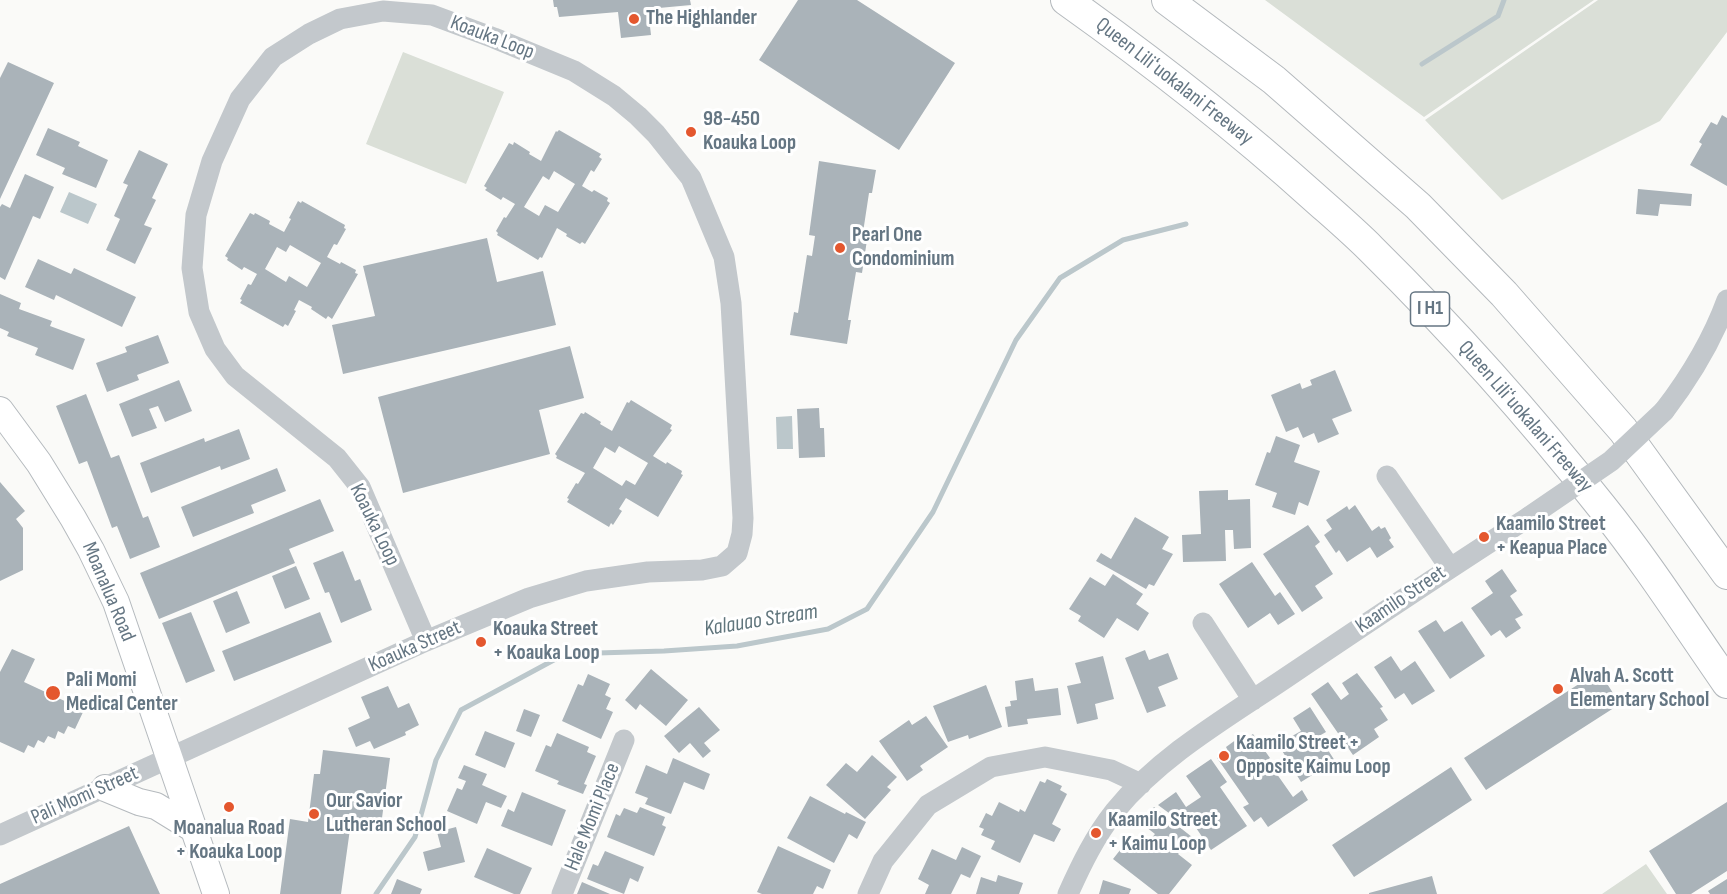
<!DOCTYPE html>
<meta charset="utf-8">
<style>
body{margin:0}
canvas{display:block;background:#fafaf8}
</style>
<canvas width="1727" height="894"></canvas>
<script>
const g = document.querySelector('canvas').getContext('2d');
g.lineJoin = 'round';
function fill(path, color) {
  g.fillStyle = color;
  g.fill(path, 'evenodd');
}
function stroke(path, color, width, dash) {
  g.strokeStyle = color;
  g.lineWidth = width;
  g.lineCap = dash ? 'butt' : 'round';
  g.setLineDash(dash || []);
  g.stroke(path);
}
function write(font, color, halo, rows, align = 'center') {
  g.font = font + ' "Sofia Sans Condensed",sans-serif';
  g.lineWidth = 6;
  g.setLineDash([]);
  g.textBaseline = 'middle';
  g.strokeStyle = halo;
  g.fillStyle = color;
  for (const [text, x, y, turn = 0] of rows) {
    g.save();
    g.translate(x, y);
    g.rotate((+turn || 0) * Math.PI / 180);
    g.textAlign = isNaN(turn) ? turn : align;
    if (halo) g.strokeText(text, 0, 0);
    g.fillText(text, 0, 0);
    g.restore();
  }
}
const green = new Path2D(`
 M1265 0H1594L1424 117Z
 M1598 0H1727V32L1660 121 1502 200 1425 120Z
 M403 52 504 92 466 184 366 144Z
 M1646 864 1667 894H1602Z`);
const water = new Path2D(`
 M69 192 97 204 88 224 60 212Z
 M792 416 793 449H777L776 417Z`);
const stream = new Path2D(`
 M1422 64 1498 16 1504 0
 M376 894 415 837 436 760 461 710 565 654 664 651 737 646 828 629 867 609 933 512 1016 340 1060 278 1123 240 1186 224`);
const building = new Path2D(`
 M553 0H690L691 5 648 9 651 35 621 38 618 12 559 17 557 7H554Z
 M798 0H857L955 63 899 150 759 60Z
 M8 62 54 83 0 199V78Z
 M1722 115 1727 118V186L1690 165 1702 144 1699 142 1711 122 1717 125Z
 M48 128 80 142 78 146 108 160 96 188 62 174 65 168 36 155Z
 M559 130 601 154 599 157 602 159 594 172 591 170 582 186 592 192 594 190 608 198 607 201 610 203 585 244 582 242 580 244 566 236 567 234 557 228 542 258 540 257 538 260 497 235 498 233 496 231 504 217 506 218 515 204 503 197 501 200 485 190 487 188 484 186 509 143 513 145 514 142 530 152 529 154 541 161 556 131 557 132ZM554 171 575 184 558 212 545 205 539 216 524 207 543 176 549 180Z
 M139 150 168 164 152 198 156 200 144 225 152 228 135 264 106 250 120 219 114 216 128 185 123 183Z
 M819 161 876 170 872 193H869L862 239 867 240 862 273 856 272 848 320H851L847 344 790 335 794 312 798 313 807 255 812 256 815 236 809 235Z
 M25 174 54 187 40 219 33 216 5 280 0 277V207L2 204 10 208Z
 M1638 189 1692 194 1691 206 1660 204 1658 216 1636 214Z
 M298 201 301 203 302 201 345 225 344 228 346 229 337 245 334 244 327 257 340 264 341 262 356 270 355 273 358 274 332 319 328 316 326 319 311 309 312 307 299 300 294 310 296 311 288 326 285 324 283 327 240 303 242 300 240 299 248 284 251 285 257 274 244 267 242 270 227 260 228 258 225 256 250 213 254 215 255 213 270 221 269 224 284 232 291 219 289 218ZM290 245 321 263 307 287 289 276 286 282 265 269 277 247 286 252Z
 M487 238 497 282 543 271 556 325 343 374 332 325 375 316 363 266Z
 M38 259 71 274 74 268 136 297 122 327 56 295 54 300 25 287Z
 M0 294 21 303 19 309 52 321 50 326 85 339 73 370 35 355 38 348 7 336 9 332 0 328Z
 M158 335 169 363 137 375 139 380 107 392 96 363 127 352 125 347Z
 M570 346 584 398 539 410 550 454 403 493 378 397Z
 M1335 370 1352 411 1332 419 1339 434 1318 443 1314 433 1303 438 1298 427 1286 432 1271 395 1300 383 1302 389 1312 385 1310 380Z
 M179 380 192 411 165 422 158 406 149 409 157 428 132 437 119 404Z
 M86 394 111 458 119 455 143 518 148 516 160 547 130 559 117 526 112 528 87 461 79 464 56 406Z
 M631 400 672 425 670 429 672 430 653 456 666 464 667 462 682 471 681 474 683 475 658 517 626 498 619 509 622 511 613 525 611 523 609 527 567 502 569 499 567 498 576 483 578 484 585 473 556 458 557 456 555 454 581 413 584 414 585 412 601 422 600 424 612 431 627 402 629 403ZM619 446 648 463 635 485 626 480 622 486 593 468 605 447 615 453Z
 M819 408 820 428H824L825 457 799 458 797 409Z
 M239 429 250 459 221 470 220 466 151 493 140 463 204 438 205 442Z
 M1276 436 1300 445 1294 462 1320 471 1308 506 1299 502 1295 515 1272 507 1277 493 1255 485 1267 452 1270 453Z
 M277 468 286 491 251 505 254 513 193 537 181 507Z
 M0 482 25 511 16 519 23 528V570L0 581Z
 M1228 490V500L1250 499 1251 548 1234 549 1233 530H1225L1226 561 1183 562 1182 535 1201 534 1199 491Z
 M320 499 334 531 289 549 295 563 159 619 140 573Z
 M1355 505 1372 531 1379 526 1381 529 1385 527 1391 538 1389 540 1394 547 1377 558 1370 547 1347 562 1339 550 1336 553 1324 535 1332 529 1326 520 1347 506 1349 510Z
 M1135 517 1169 537 1162 549 1173 554 1154 586 1149 584 1146 589 1096 561 1101 553 1111 559Z
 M1308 525 1320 542 1315 546 1333 574 1315 586 1323 598 1302 612 1263 554Z
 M343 551 355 581 360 579 372 610 341 623 329 592 325 593 313 563Z
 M1252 562 1275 596 1280 592 1295 614 1278 625 1270 613 1248 628 1219 584Z
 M296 566 310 599 285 609 272 576Z
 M1502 569 1517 591 1510 596 1523 615 1515 619 1521 628 1506 638 1500 630 1491 636 1471 608 1493 593 1485 581Z
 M1113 574 1143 594 1136 604 1149 613 1138 631 1117 618 1104 638 1078 621 1081 616 1069 609 1090 577 1105 586Z
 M237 591 250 623 226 633 213 601Z
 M191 612 215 671 186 683 162 623Z
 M320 612 332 642 234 681 222 651Z
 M1436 620 1444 632 1462 621 1485 656 1450 679 1418 631Z
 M12 649 35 659 24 682 84 710 75 729 68 726 64 734 58 731 55 739 48 736 44 743 38 740 34 748 28 745 24 753 0 742V672Z
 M1145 650 1149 660 1168 653 1178 679 1158 687 1166 706 1147 713 1125 658Z
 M1103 656 1114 699 1095 704 1098 719 1077 724 1067 686 1081 683 1075 663Z
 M1391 656 1401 671 1415 661 1435 691 1412 705 1404 693 1395 699 1374 667Z
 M651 669 688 700 666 726 640 704 636 710 625 700Z
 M1599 671 1620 704 1486 790 1464 758Z
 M1357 673 1383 707 1380 708 1388 720 1374 729 1379 737 1353 755 1311 694 1328 682 1341 700 1349 694 1342 683Z
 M588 674 610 684 605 695 611 698 606 709 613 712 601 739 562 721 578 684 583 686Z
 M1033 678 1035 691 1058 688 1061 715 1027 719 1028 724 1008 727 1005 707 1011 706 1010 701 1017 700 1015 681Z
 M986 685 1002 727 969 739 968 735 948 742 933 706Z
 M388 686 398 708 409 703 419 725 405 732 406 735 374 749 370 741 356 747 348 728 370 718 361 697Z
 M699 707 720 730 704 743 711 751 703 758 690 743 679 753 664 736Z
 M1310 707 1326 732 1319 736 1335 761 1301 782 1278 744 1301 731 1293 718Z
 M524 709 540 715 531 737 516 731Z
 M926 716 948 747 920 766 923 770 907 781 879 741 909 720 912 725Z
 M485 731 515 743 505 768 475 755Z
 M557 733 589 747 587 752 596 756 584 784 587 785 583 794 557 784 559 781 535 771 546 745 551 747Z
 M1253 734 1270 758 1267 760 1293 797 1302 790 1308 800 1268 827 1261 817 1254 822 1243 807 1249 804 1217 758 1228 751 1226 747 1237 739 1239 743Z
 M323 750 390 758 380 833 350 829 341 894H280L290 819 308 822 314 774H320Z
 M872 755 897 777 887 787 891 790 865 819 826 785 846 763 857 772Z
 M673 758 710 774 704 790 684 782 671 814 645 804 648 798 635 793 646 765 667 774Z
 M1211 759 1227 782 1220 787 1247 826 1211 850 1186 813 1177 819 1158 805 1176 792 1186 807 1201 797 1186 776Z
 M464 765 487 774 482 785 507 796 501 808 486 802 477 824 447 811 457 788 462 790 466 781 458 778Z
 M1451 767 1472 800 1354 877 1332 845Z
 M1047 779 1062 786 1060 790 1067 794 1052 824 1061 829 1054 842 1034 834 1020 863 991 849 995 841 981 835 984 829 979 827 986 813 992 816 999 802 1019 812 1020 809 1025 812 1040 781 1045 783Z
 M522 792 566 810 552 846 501 826 508 809 514 812Z
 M810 796 845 814 846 812 866 822 857 839 849 834 834 863 787 838Z
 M1727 802V871L1691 894H1676L1649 851Z
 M640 807 665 817 662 825 666 827 654 856 607 837 616 814 620 816 624 808 637 813Z
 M1154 807 1192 837 1178 854 1192 865 1169 894H1158L1113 859 1128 840 1136 847 1139 843 1144 847 1155 834 1141 823Z
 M129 826 160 894H0V884Z
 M456 827 465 862 428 871 423 852 441 847 437 832Z
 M778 846 831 870 823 889 817 886 813 894H762L757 892Z
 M962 847 981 856 970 878 961 874 951 894H925L929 885 918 879 932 849 956 860Z
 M487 848 532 868 520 894H514L474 877Z
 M605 851 644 867 638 882 630 878 624 894 587 879 593 864 598 866Z
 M998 875 1023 883 1019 894H976L981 877 996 882Z
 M1432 876 1437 894H1369V893Z
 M397 879 422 889 420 894H391Z
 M1727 879V894H1710L1708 891Z
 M1103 880 1131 889 1129 894H1099Z
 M582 882 610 894H577Z`);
const minor = new Path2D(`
 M1664 411C1690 377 1712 341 1727 300
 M1387 476 1450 568
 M1203 623 1253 700
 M0 835 426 641 529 598 586 581 648 572 702 570 722 566 737 553 742 534 743 518 731 303 724 257 691 178 656 134 638 116 614 96 574 71 494 38 432 15 383 11 340 19 309 34 273 57 240 99 212 161 196 215 192 268 199 312 215 349 235 376 337 458 360 487 426 641
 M562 894 624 740
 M868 894 883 861 928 805 991 767 1045 757 1111 770 1141 784
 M1068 894C1081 865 1095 836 1115 811 1161 755 1228 717 1287 677 1367 623 1448 569 1529 517`);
const major = new Path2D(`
 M0 410 39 463 73 518 91 550 116 602 216 894
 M105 788 139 802 156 806 195 830`);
const highway = new Path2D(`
 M1066 0C1153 62 1234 125 1314 197 1333 214 1353 231 1371 249 1453 330 1530 416 1602 507 1647 563 1686 624 1727 683
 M1167 0 1274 80 1418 206 1504 294 1623 430 1727 574`);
const minorBridge = new Path2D(`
 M1529 517 1611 461 1664 411`);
const markers = [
 [634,19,6,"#e4572e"],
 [691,132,6,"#e4572e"],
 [840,248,6,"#e4572e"],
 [1484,537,6,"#e4572e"],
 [481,642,6,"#e4572e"],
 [1558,689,6,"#e4572e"],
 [53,693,8,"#e4572e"],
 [1224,756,6,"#e4572e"],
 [229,807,6,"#e4572e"],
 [314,814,6,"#e4572e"],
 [1096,833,6,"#e4572e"]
];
const shields = [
 [1430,309,39]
];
const shieldNames = [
 ["I H1",1430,309]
];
const poiNames = [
 ["The Highlander",646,19],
 ["98-450",703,120],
 ["Koauka Loop",703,144],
 ["Pearl One",852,236],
 ["Condominium",852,260],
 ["Kaamilo Street",1496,525],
 ["+ Keapua Place",1496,549],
 ["Koauka Street",493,630],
 ["+ Koauka Loop",493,654],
 ["Alvah A. Scott",1570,677],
 ["Elementary School",1570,701],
 ["Pali Momi",66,681],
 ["Medical Center",66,705],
 ["Kaamilo Street +",1236,744],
 ["Opposite Kaimu Loop",1236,768],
 ["Our Savior",326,802],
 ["Lutheran School",326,826],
 ["Kaamilo Street",1108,821],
 ["+ Kaimu Loop",1108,845],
 ["Moanalua Road",229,829,"center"],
 ["+ Koauka Loop",229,853,"center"]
];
const streetNames = [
 ["Koauka Loop",492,38,21],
 ["Queen Liliʻuokalani Freeway",1174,82,38],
 ["Queen Liliʻuokalani Freeway",1525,417,49],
 ["Koauka Loop",374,525,64],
 ["Moanalua Road",108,592,67],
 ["Kaamilo Street",1401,600,-34],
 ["Koauka Street",415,647,-24],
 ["Pali Momi Street",85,796,-24],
 ["Hale Momi Place",593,817,-68]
];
const waterNames = [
 ["Kalauao Stream",761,621,-9]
];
fill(green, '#dadfd7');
fill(water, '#bbc7cb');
stroke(stream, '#bbc7cb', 5);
fill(building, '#aab3b9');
stroke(major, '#b5babe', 28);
stroke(highway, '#b4b9bd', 32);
stroke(minor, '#c3c8cc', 21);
stroke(major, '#fff', 26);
stroke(highway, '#fff', 30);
stroke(minorBridge, '#c3c8cc', 21);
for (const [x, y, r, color] of markers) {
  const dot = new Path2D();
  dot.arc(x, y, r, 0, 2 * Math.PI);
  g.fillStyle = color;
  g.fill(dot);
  stroke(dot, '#fff', 2);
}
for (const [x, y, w] of shields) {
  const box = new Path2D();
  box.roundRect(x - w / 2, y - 17, w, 34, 4.5);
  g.fillStyle = '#fff';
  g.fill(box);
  stroke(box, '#657683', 1.5);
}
write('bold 20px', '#657683', null, shieldNames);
write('bold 21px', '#657683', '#fff', poiNames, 'left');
write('21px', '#657683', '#fff', streetNames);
write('italic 22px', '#60757c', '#fff', waterNames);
</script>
